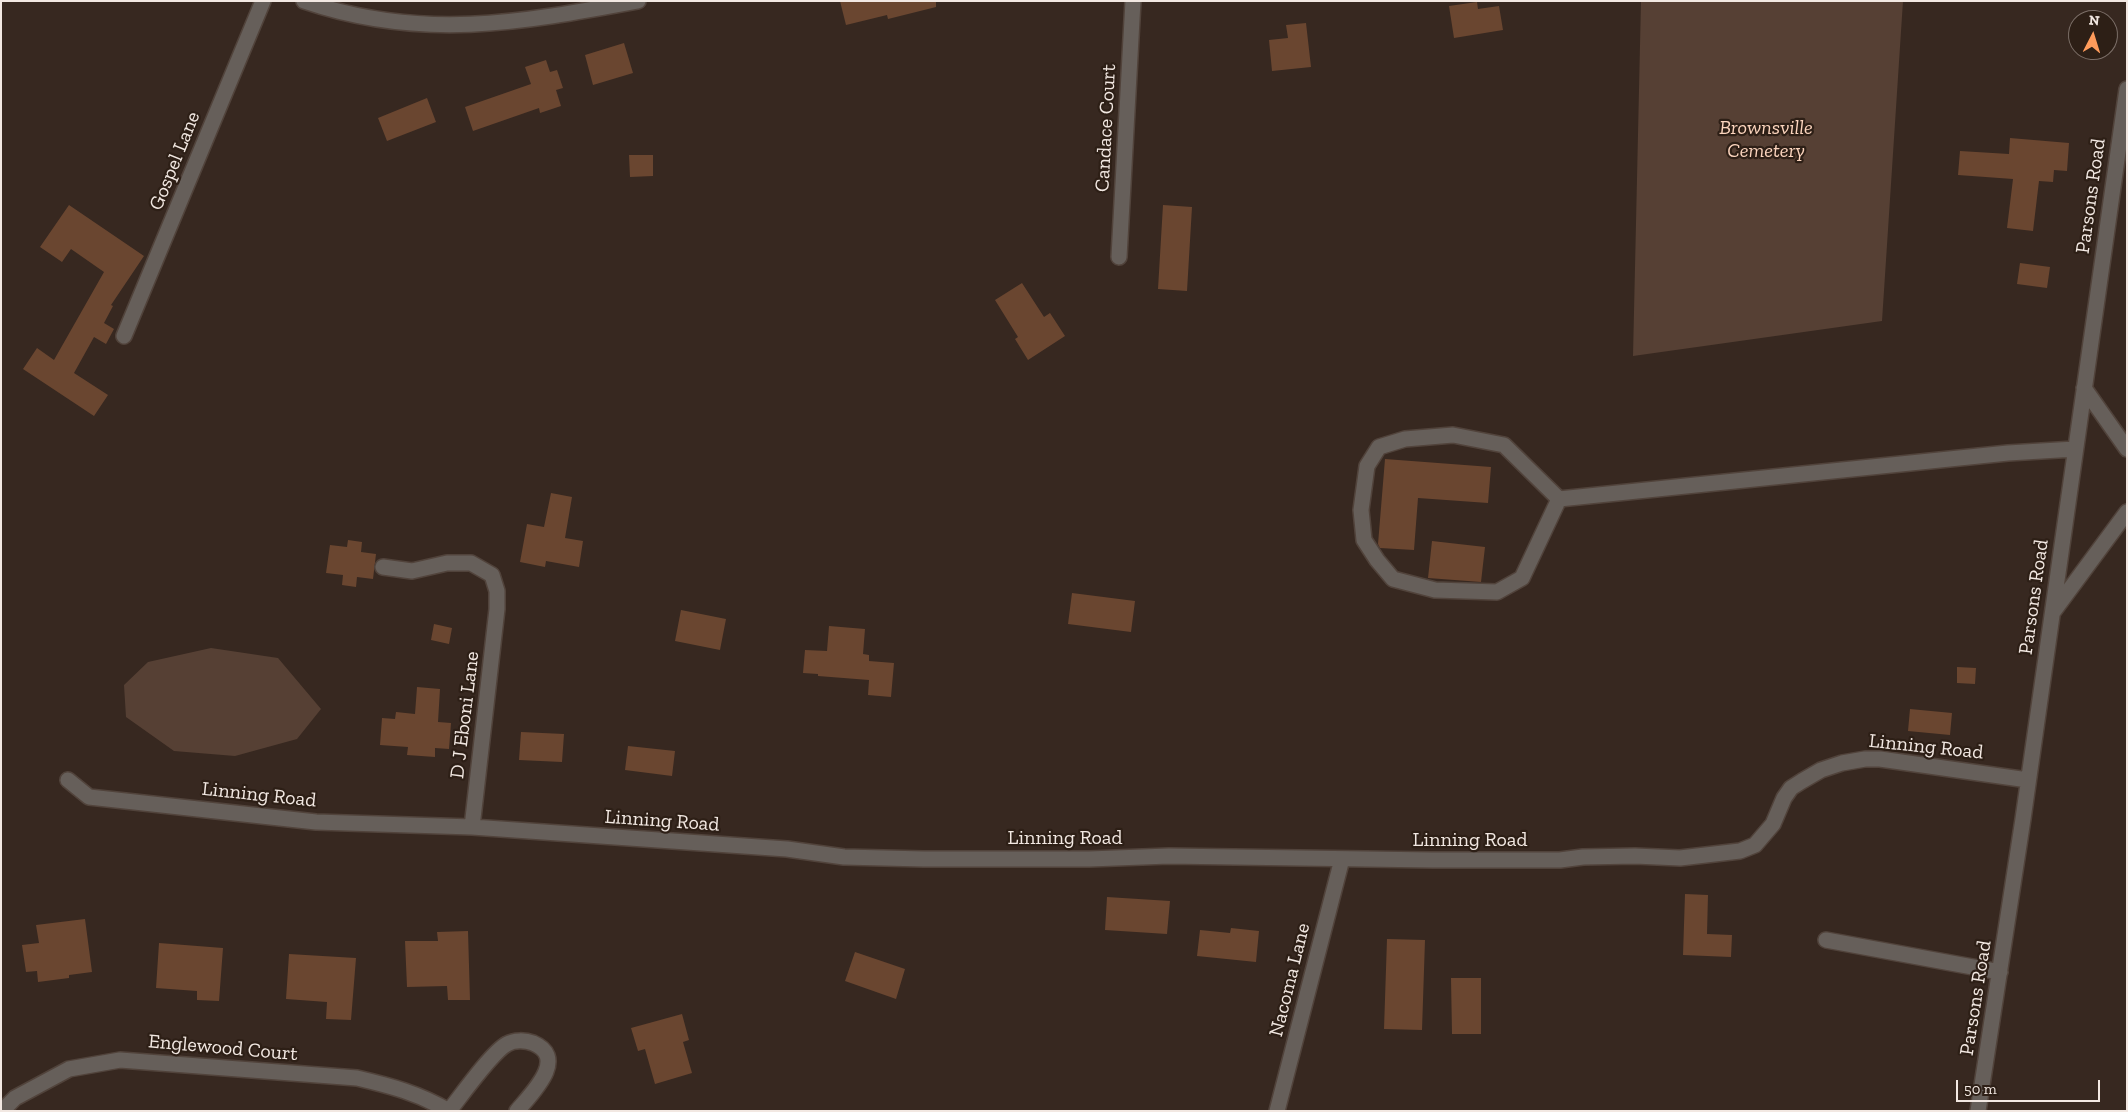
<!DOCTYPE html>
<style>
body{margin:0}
#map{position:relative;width:2128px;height:1112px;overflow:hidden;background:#372820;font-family:"Zilla Slab",serif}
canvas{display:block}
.frame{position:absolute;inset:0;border:2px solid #f2e8e2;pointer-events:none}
.north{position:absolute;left:2068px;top:10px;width:50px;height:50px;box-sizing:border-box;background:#2d1f16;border:1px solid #7c6f68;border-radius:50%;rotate:5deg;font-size:14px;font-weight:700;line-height:20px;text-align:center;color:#f2e8e2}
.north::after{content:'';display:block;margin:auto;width:18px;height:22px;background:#ff9b5b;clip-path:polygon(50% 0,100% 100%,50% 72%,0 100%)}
.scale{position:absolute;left:1956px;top:1080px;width:144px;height:22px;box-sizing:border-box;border:2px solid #f2e8e2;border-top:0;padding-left:6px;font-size:15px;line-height:18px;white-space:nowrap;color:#f2e8e2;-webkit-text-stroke:4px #2d1f16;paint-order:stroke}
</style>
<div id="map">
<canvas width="2128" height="1112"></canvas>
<div class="frame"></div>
<div class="north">N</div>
<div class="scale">50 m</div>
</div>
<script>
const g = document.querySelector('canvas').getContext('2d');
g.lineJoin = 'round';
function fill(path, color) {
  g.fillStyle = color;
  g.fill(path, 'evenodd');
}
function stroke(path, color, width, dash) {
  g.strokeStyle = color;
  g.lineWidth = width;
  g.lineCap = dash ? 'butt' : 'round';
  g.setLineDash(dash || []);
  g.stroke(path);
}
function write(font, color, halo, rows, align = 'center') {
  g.font = font + ' "Zilla Slab",serif';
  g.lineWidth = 4.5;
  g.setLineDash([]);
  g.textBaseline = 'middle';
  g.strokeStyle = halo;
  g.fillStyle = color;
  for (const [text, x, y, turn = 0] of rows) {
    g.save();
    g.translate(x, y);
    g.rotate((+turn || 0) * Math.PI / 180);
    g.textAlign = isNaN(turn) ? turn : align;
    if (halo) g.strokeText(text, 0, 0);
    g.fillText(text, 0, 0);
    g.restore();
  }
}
const green = new Path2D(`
 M1641 1H1903L1882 321 1633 356Z
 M211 648 278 658 321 709 297 739 235 756 174 751 126 717 124 685 148 662Z`);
const building = new Path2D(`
 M840 1H936V7L888 19 887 15 846 25Z
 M1477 2 1478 9 1499 6 1503 30 1454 38 1449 6Z
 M1306 23 1311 67 1272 71 1269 40 1288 38 1286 25Z
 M624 43 633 73 593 85 585 55Z
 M546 60 550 72 557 70 563 88 556 90 561 106 540 113 539 108 473 131 465 107 531 84 525 67Z
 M427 98 436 122 387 141 378 118Z
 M2010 138 2069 143 2067 171 2054 170 2053 182 2039 181 2033 231 2007 228 2013 179 1958 175 1960 151 2009 154Z
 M629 155H653V176L630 177Z
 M69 205 144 256 111 305 113 306 104 323 114 329 106 344 94 337 74 373 108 395 94 416 23 369 37 348 54 360 104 272 71 249 62 262 40 247Z
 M1163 205 1192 207 1187 291 1158 289Z
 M2020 263 2050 267 2047 288 2017 284Z
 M1022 283 1044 317 1050 313 1065 336 1028 360 1015 339 1018 337 995 300Z
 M1385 459 1491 467 1488 503 1418 498 1414 550 1380 548 1378 544Z
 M551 493 572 497 565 538 583 541 579 567 546 561 545 567 520 562 527 524 544 527Z
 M348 540 362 542 361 552 376 554 373 579 357 577 356 587 342 585 343 575 326 573 330 545 347 547Z
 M1432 541 1485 547 1481 582 1428 578Z
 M1072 593 1135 601 1131 632 1068 624Z
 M681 610 726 619 720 650 675 641Z
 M434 624 452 628 449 644 431 640Z
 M829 626 865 629 863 654 869 655V661L894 663 891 697 868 695 869 680 818 676V674L803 673 805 650 827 651Z
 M1957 667 1976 668 1975 684 1957 683Z
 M417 687 440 689 438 722 451 723 449 749 435 748V757L407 755 408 747 380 745 382 718 395 719 396 712 415 714Z
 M1910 709 1952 713 1950 735 1908 731Z
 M521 732 564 734 562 762 519 760Z
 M628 746 675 751 672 776 625 770Z
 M1685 894 1708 895 1707 934 1732 935 1731 957 1683 955Z
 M1107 897 1170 901 1167 934 1105 930Z
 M85 919 92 972 69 975V978L38 982 37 971 26 972 22 945 39 943 36 925Z
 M1231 928 1259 931 1256 962 1197 956 1200 930 1230 933Z
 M468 931 470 1000H448L447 986 407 987 405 941H438L437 932Z
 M1387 939 1425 940 1422 1030 1384 1029Z
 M159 943 223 948 219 1001 197 1000V991L156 988Z
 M855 952 905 969 896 999 845 981Z
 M289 954 356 958 351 1020 326 1019 327 1002 286 999Z
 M1451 978H1481V1034H1452Z
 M682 1014 689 1040 683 1042 692 1073 655 1084 645 1049 638 1051 631 1028Z`);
const minor = new Path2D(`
 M304 1C421 41 520 23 638 1
 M1119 257 1133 1
 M124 336 263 1
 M2084 388 2127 449
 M1559 499 1522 578 1497 592 1435 590 1393 579 1377 560 1364 540 1361 510 1367 466 1379 447 1405 439 1453 435 1504 445 1559 499 2008 453 2075 449
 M383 567 412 571 447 563H471L492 575 497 591V609L472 827
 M2053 612 2127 512
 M68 780 89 797 316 822 472 827 787 849 844 857 924 859H1089L1169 856 1432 860H1560L1583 857 1635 856 1680 858 1740 851 1755 845 1773 824 1784 798 1791 788 1802 781 1821 770 1842 763 1865 759H1880L2028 780
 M1826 940 2000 972
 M2 1111 15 1098 69 1069 120 1060 357 1078C391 1086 418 1093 449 1111 461 1096 492 1052 507 1044 514 1040 525 1040 533 1043 569 1058 531 1094 517 1111
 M1277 1111 1342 859
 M1978 1111 2023 819 2127 89`);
const streetNames = [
 ["Candace Court",1106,128,-87],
 ["Gospel Lane",175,161,-68],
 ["Parsons Road",2091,196,-82],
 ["Parsons Road",2034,597,-82],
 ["D J Eboni Lane",465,715,-83],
 ["Linning Road",1926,747,6],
 ["Linning Road",259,795,6],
 ["Linning Road",662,821,4],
 ["Linning Road",1065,838],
 ["Linning Road",1470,840],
 ["Nacoma Lane",1290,980,-76],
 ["Parsons Road",1976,998,-81],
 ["Englewood Court",223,1048,5]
];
const parkNames = [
 ["Brownsville",1766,128],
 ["Cemetery",1766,151]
];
fill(green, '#564034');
fill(building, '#6a4630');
stroke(minor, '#51433b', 18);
stroke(minor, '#665f5a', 15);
write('20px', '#f2e8e2', '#2d1f16', streetNames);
write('italic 20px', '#fcd5be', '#2d1f16', parkNames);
</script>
